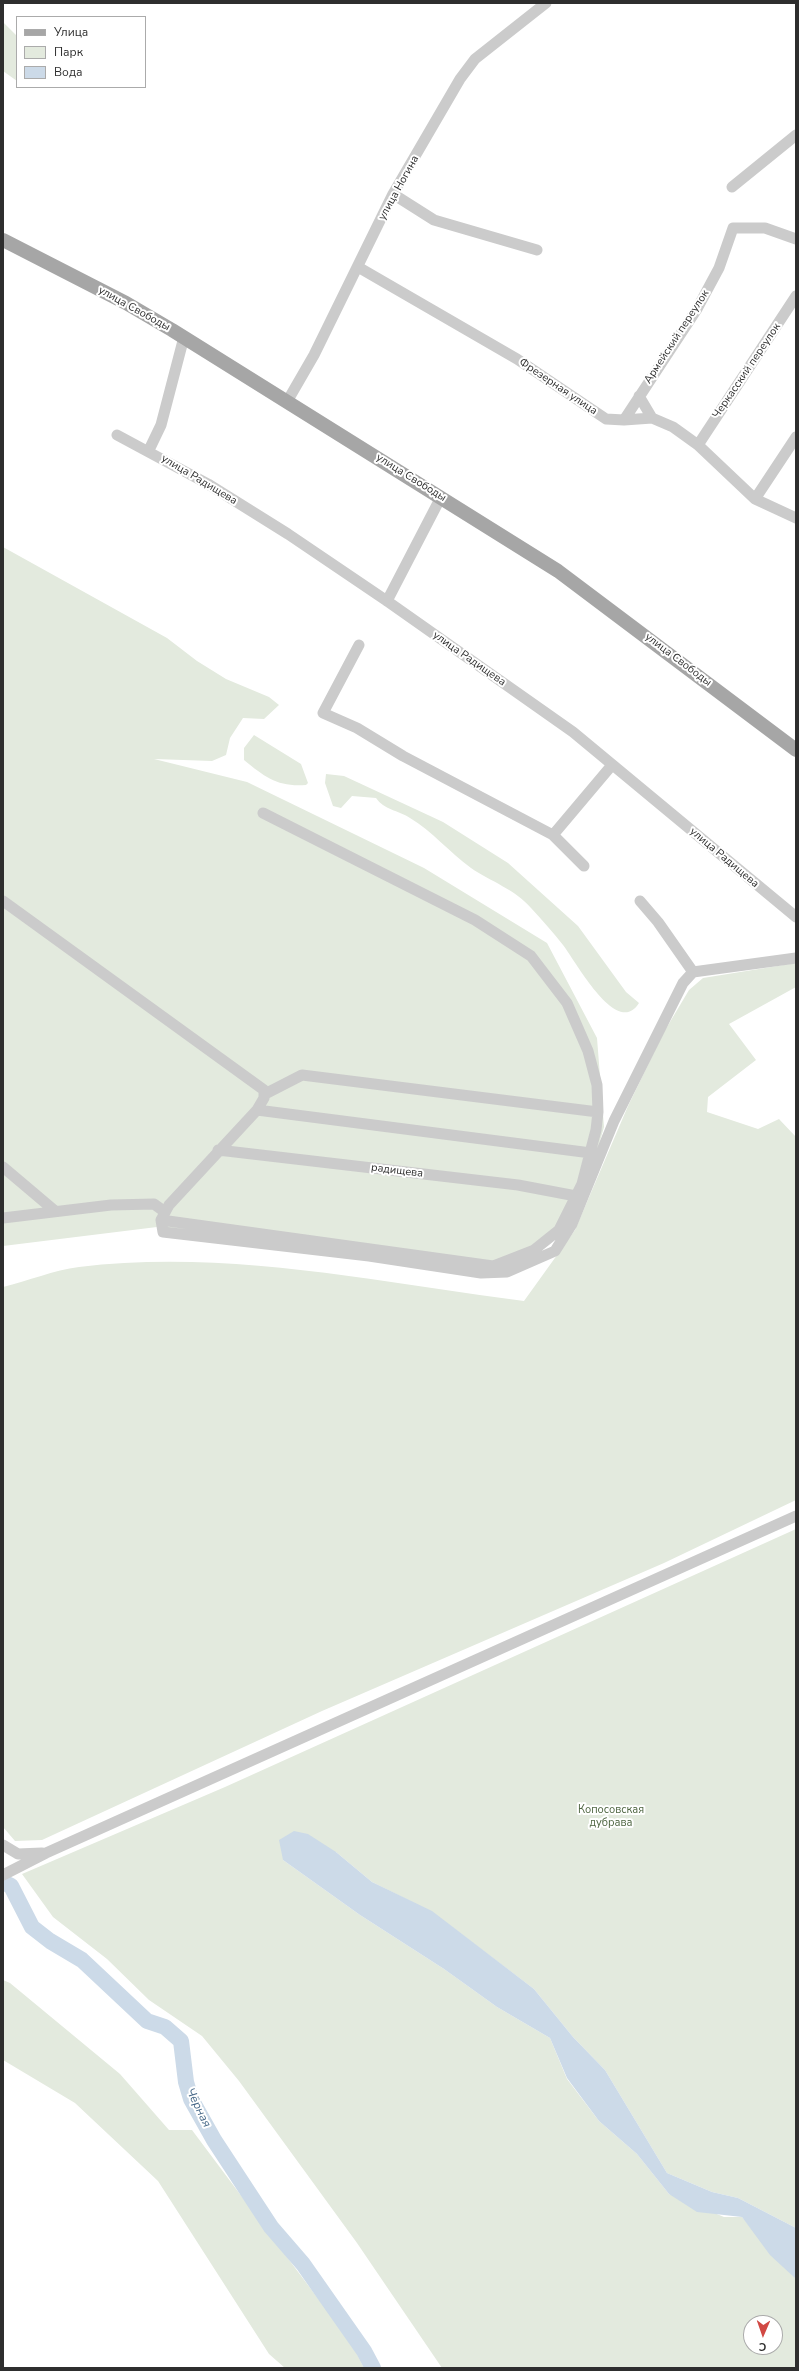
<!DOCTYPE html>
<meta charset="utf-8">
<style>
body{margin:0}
#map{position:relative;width:799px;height:2371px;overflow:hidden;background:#fff;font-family:"Nunito Sans",sans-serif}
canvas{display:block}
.frame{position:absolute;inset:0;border:4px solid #2e2e2e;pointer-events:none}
.legend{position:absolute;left:16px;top:16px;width:130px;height:72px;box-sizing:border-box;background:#fff;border:1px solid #ababab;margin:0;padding:5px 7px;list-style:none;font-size:12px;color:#2e2e2e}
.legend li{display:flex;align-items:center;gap:8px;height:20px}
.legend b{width:20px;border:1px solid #ababab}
.north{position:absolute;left:743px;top:2315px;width:40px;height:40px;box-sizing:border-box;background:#fff;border:1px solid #ababab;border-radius:50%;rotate:182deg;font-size:11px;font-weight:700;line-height:16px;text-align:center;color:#2e2e2e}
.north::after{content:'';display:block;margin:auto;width:14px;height:18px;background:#d14944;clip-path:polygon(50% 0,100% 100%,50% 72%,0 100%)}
</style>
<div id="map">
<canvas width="799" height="2371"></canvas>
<div class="frame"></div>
<ul class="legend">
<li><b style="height:5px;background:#a6a6a6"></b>Улица</li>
<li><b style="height:11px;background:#e3eade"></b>Парк</li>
<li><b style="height:11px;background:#ccdae8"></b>Вода</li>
</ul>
<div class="north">С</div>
</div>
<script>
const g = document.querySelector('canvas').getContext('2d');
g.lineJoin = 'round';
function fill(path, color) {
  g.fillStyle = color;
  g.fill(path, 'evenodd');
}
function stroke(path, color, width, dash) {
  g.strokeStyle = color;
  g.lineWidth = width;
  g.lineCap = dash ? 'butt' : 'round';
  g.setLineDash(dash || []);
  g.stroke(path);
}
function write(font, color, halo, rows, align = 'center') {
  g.font = font + ' "Nunito Sans",sans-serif';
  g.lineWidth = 4;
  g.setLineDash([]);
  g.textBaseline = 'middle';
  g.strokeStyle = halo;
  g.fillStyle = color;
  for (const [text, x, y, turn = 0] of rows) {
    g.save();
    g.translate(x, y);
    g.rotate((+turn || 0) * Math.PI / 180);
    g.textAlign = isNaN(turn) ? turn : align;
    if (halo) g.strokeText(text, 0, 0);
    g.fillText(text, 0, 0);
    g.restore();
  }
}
const green = new Path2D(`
 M3 22 17 36V81L3 71Z
 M3 547 167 638 197 661 226 679 269 697 279 705 264 719 243 718 230 738 226 755 212 761 154 759 247 782 424 868 547 943 597 1038 604 1127 585 1193 566 1227 498 1269 157 1227 3 1246Z
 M254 735 301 764 308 783 306 785C278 787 266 778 244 760V748Z
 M326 774 344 776 443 822 508 863 578 926 626 992 639 1003C617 1039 575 960 563 945 553 932 542 920 531 908 516 890 490 881 471 868 449 852 432 831 410 818 398 810 384 810 376 798L352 796 341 808 333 806 325 783Z
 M796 963V987L729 1024 756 1060 708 1097 707 1112 758 1129 779 1119 796 1137V1500L664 1563 322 1711 42 1840 15 1841 3 1827V1287C28 1281 54 1270 79 1267 228 1249 376 1282 524 1301L575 1230 628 1106 664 1032 689 990 703 978Z
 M796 1529V2228L738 2198 712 2192 667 2173 605 2070 573 2037 534 1989 432 1912 372 1882 336 1852 283 1860 360 1915 444 1969 497 2007 550 2038 567 2079 599 2121 637 2154 669 2194 724 2217H742L796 2279V2368H442L357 2243 239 2081 202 2036 149 2000 107 1959 53 1917 22 1874 225 1787ZM751 2323H775V2347H751Z
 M3 1980 10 1983 120 2074 169 2130H192L352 2344 364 2368H285L269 2354 158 2181 75 2103 3 2060Z`);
const water = new Path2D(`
 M294 1831 308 1834 336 1852 372 1882 432 1911 534 1989 573 2037 605 2070 667 2173 712 2192 738 2198 796 2228V2279L770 2255 742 2217 697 2212 669 2194 637 2154 599 2121 567 2078 550 2038 497 2007 444 1969 360 1915 283 1860 279 1840Z`);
const river = new Path2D(`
 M3 1882 11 1886 32 1927 50 1941 82 1960 147 2021 165 2027 181 2041 186 2082 191 2099 214 2140 271 2227 303 2264 364 2351 373 2368`);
const minor = new Path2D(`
 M732 187 796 135
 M393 194 434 220 537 250
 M358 267 517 359 606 419 624 420 652 418 673 427 698 445 755 499 796 518
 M639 396 652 418
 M288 400 314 355 393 194 460 79 475 59 546 3
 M624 420 697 309 719 268 733 228H765L796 239
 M117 435 208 484 288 534 387 601 573 732 796 917
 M698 445 796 296
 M149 450 161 425 184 337
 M755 499 796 437
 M387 601 441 497
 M359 645 323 713 357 728 403 756 553 835 584 866
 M553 835 612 765
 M3 901 264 1090V1098L257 1110 169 1205 161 1220 163 1232 369 1256 481 1273 507 1272 555 1251 572 1224 614 1121 683 983 693 972 796 958
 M640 901 658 922 693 972
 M265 1094 302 1075 598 1112
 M257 1110 591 1153
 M218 1150 518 1185 576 1196
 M3 1167 55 1211
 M3 1218 111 1205 154 1204 165 1212
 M161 1220 493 1266 534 1250 559 1230 582 1184 596 1130 598 1112 597 1085 588 1051 567 1003 531 956 475 920 263 813
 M3 1845 18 1854 42 1853
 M3 1875 46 1853 796 1516`);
const major = new Path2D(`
 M3 240 126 303 172 330 558 571 796 750`);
const streetNames = [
 ["улица Ногина",399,188,-61],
 ["улица Свободы",134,309,29],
 ["Армейский переулок",677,337,-57],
 ["Черкасский переулок",747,371,-56],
 ["Фрезерная улица",558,387,34],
 ["улица Свободы",411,478,32],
 ["улица Радищева",199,480,31],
 ["улица Радищева",469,659,35],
 ["улица Свободы",678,660,37],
 ["улица Радищева",724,858,40],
 ["радищева",397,1171,7]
];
const parkNames = [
 ["Копосовская",611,1810],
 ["дубрава",611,1823]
];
const waterNames = [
 ["Чёрная",198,2108,64]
];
fill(green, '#e3eade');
fill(water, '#ccdae8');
stroke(river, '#ccdae8', 16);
stroke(minor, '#cbcbcb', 11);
stroke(major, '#a6a6a6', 14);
write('11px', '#2e2e2e', '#fff', streetNames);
write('11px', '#4e6541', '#fff', parkNames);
write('italic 12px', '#456787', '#fff', waterNames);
</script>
